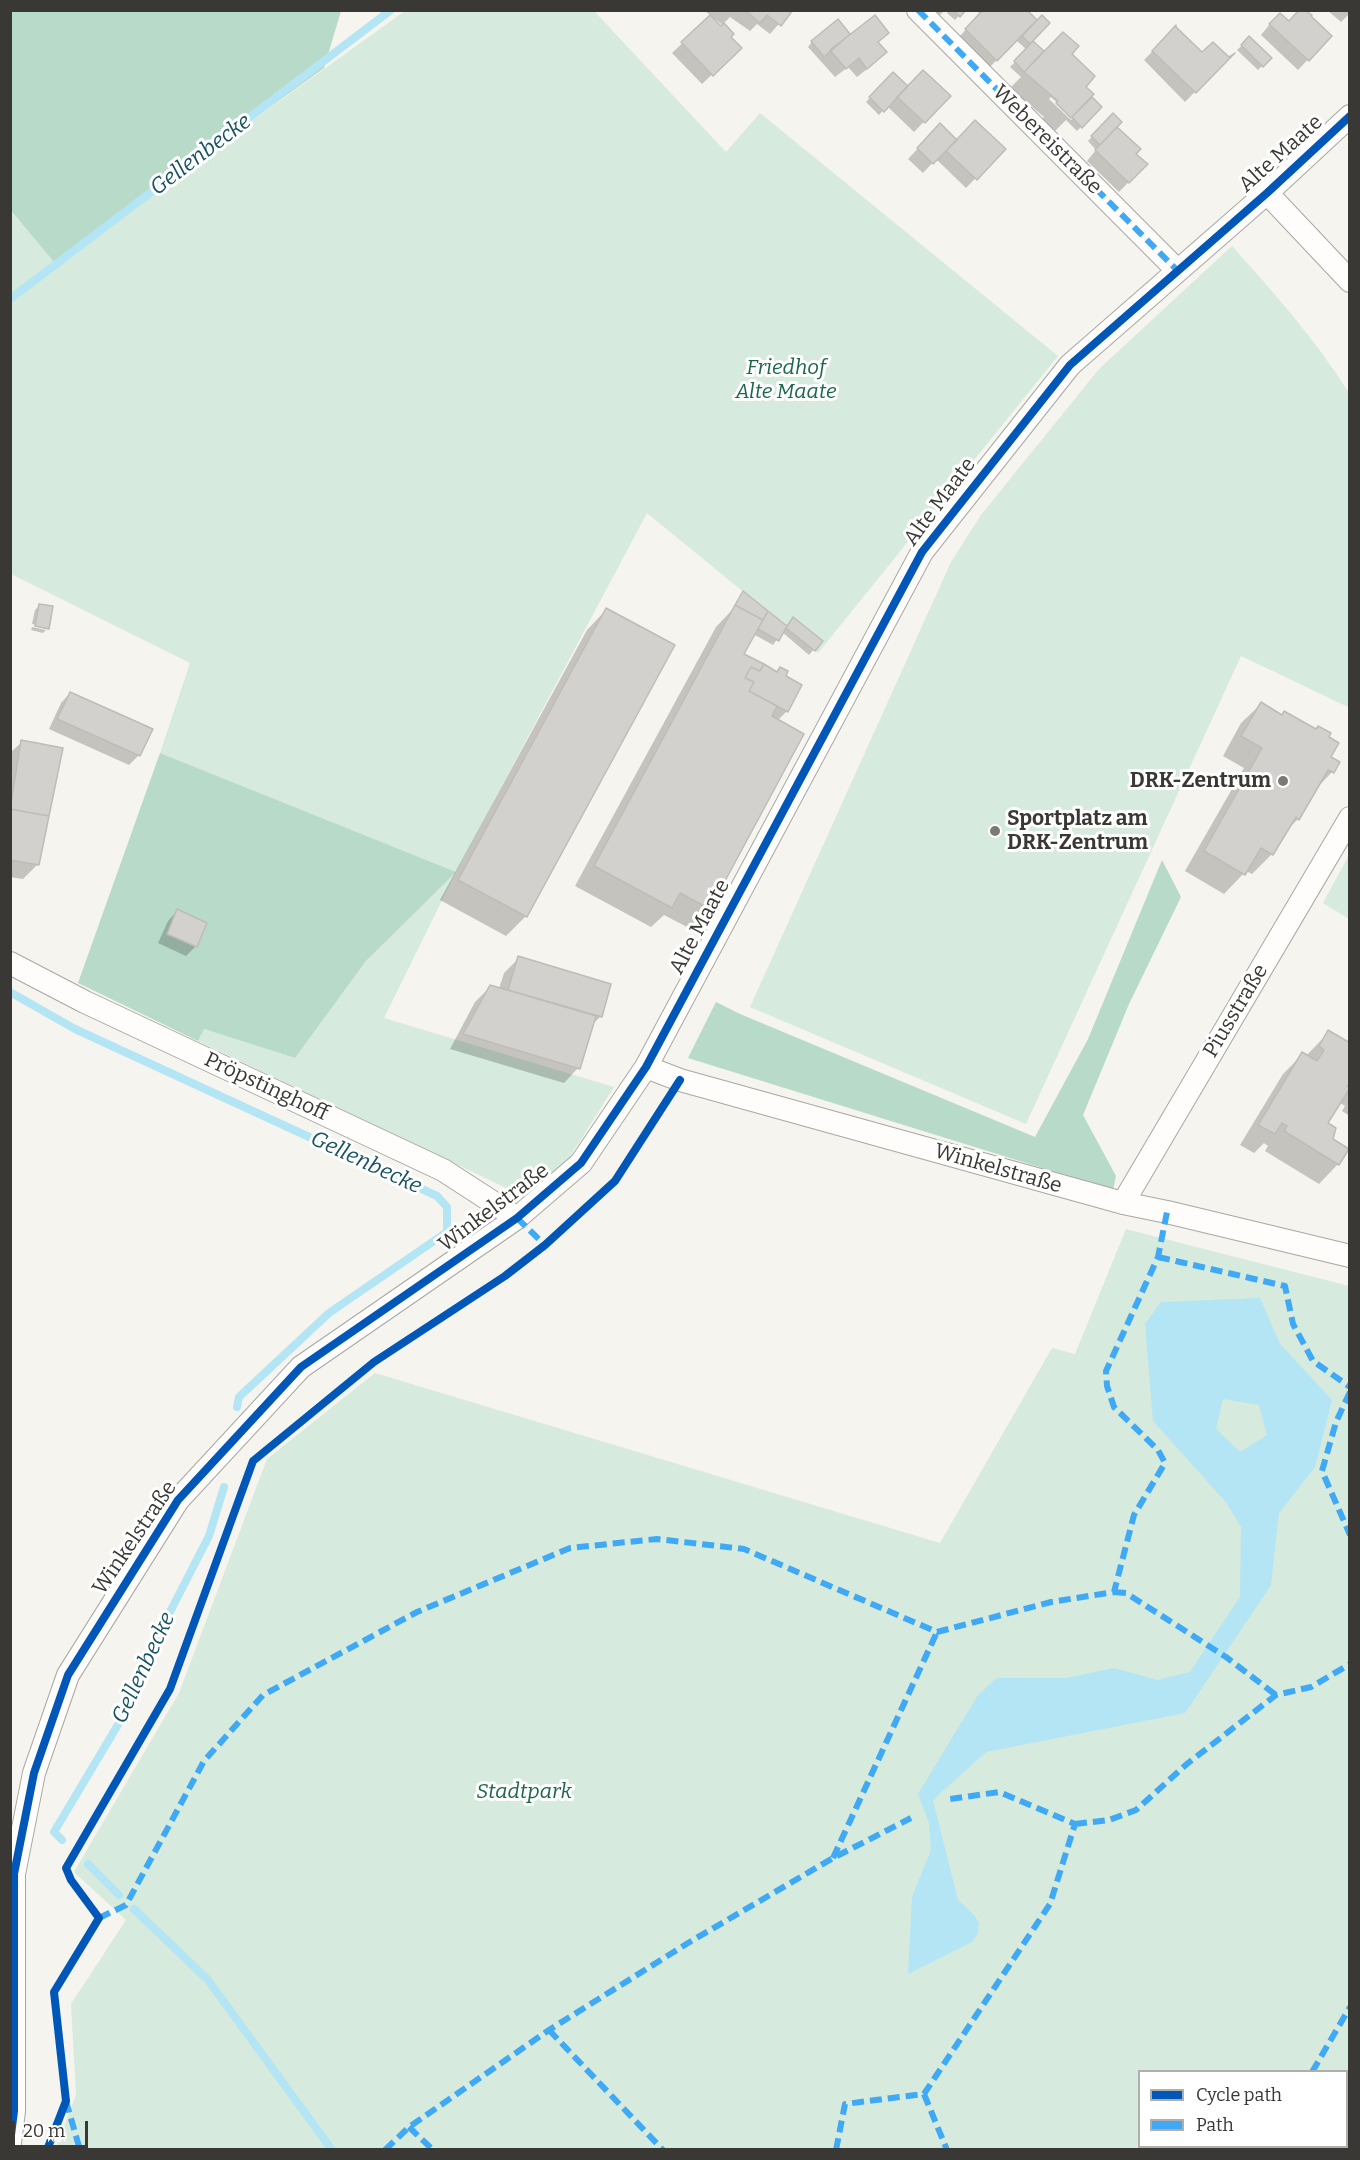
<!DOCTYPE html>
<meta charset="utf-8">
<style>
body{margin:0}
#map{position:relative;width:1360px;height:2160px;overflow:hidden;background:#f5f4ee;font-family:Bitter,serif}
canvas{display:block}
.frame{position:absolute;inset:0;border:12px solid #393834;pointer-events:none}
.legend{position:absolute;left:1138px;top:2070px;width:210px;height:78px;box-sizing:border-box;background:#fff;border:2px solid #b0afae;margin:0;padding:8px 10px;list-style:none;font-size:18px;color:#393834}
.legend li{display:flex;align-items:center;gap:12px;height:30px}
.legend b{width:30px;border:2px solid #b0afae}
.scale{position:absolute;left:12px;top:2121px;width:76px;height:27px;box-sizing:border-box;border:3px solid #393834;border-top:0;padding-left:8px;font-size:18px;line-height:21px;white-space:nowrap;color:#393834;-webkit-text-stroke:4px #fff;paint-order:stroke}
</style>
<div id="map">
<canvas width="1360" height="2160"></canvas>
<div class="frame"></div>
<ul class="legend">
<li><b style="height:8px;background:#0057b8"></b>Cycle path</li>
<li><b style="height:8px;background:#3fa9f5"></b>Path</li>
</ul>
<div class="scale">20 m</div>
</div>
<script>
const g = document.querySelector('canvas').getContext('2d');
g.lineJoin = 'round';
function fill(path, color) {
  g.fillStyle = color;
  g.fill(path, 'evenodd');
}
function stroke(path, color, width, dash) {
  g.strokeStyle = color;
  g.lineWidth = width;
  g.lineCap = dash ? 'butt' : 'round';
  g.setLineDash(dash || []);
  g.stroke(path);
}
function write(font, color, halo, rows, align = 'center') {
  g.font = font + ' Bitter,serif';
  g.lineWidth = 6;
  g.setLineDash([]);
  g.textBaseline = 'middle';
  g.strokeStyle = halo;
  g.fillStyle = color;
  for (const [text, x, y, turn = 0] of rows) {
    g.save();
    g.translate(x, y);
    g.rotate((+turn || 0) * Math.PI / 180);
    g.textAlign = isNaN(turn) ? turn : align;
    if (halo) g.strokeText(text, 0, 0);
    g.fillText(text, 0, 0);
    g.restore();
  }
}
const green = new Path2D(`
 M405 11H594L726 152 760 113 1058 356 818 653 647 513 456 872 384 1018 614 1087 566 1163 525 1197 198 1041 204 1029 295 1058 366 961 455 872 160 753 190 663 11 574 10 211 55 262Z
 M1232 246C1274 293 1316 340 1349 393V702L1348 707 1241 656 1026 1124 750 1007 951 562 981 515 1099 369Z
 M1349 855V919L1323 903Z
 M1126 1229 1349 1286V2149L55 2150 76 2095 71 2004 126 1920 74 1872 179 1693 267 1459 375 1373 940 1543 1052 1348 1075 1354ZM1140 2072H1346V2146H1140Z`);
const forest = new Path2D(`
 M10 11 11 10 341 11 324 68 55 263 11 211Z
 M160 753 456 872 366 961 295 1058 204 1029 198 1041 78 983Z
 M1162 860 1181 897 1129 1004 1083 1115 1116 1176 1113 1190 688 1058 716 1002 740 1014 1035 1137 1088 1039Z`);
const water = new Path2D(`
 M1260 1298 1280 1344 1332 1400 1315 1467 1279 1513 1271 1585 1185 1713 986 1752 933 1800 958 1900 974 1915 979 1923 978 1933 972 1942 908 1974 912 1897 931 1850 929 1823 918 1794 978 1695 997 1678H1067L1114 1668 1157 1680 1190 1672 1240 1597 1241 1527 1225 1501 1153 1421 1145 1324 1161 1302ZM1223 1399 1259 1405 1267 1435 1240 1452 1216 1429Z`);
const shadow = new Path2D(`
 M704 10H791L770 34 757 24 750 31 730 17 723 24 729 37 740 48 702 84 672 53 711 16ZM715 19 724 26 721 28 713 20Z
 M935 10H945L940 15Z
 M949 10H964L955 20 947 13Z
 M977 10H1025L1037 22 1031 41 1044 53 1070 54 1083 87 1089 97 1100 107 1077 131 1066 120 1055 131 1042 119 1044 117 1010 88 1021 77 1010 67 1027 50 1016 40 987 70 956 40 980 15ZM1051 97 1073 118 1071 120 1049 99Z
 M1327 10H1350V13L1341 22Z
 M1289 23 1330 36 1298 70 1261 35 1270 24Z
 M1175 28 1202 54 1228 58 1185 102 1144 60Z
 M1250 38 1270 58 1258 70 1237 50Z
 M844 39 877 43 876 62 857 77 848 67 835 77 808 47 812 42Z
 M893 74 908 88 949 96 914 132 887 106 879 115 866 102Z
 M1113 115 1115 127 1134 154 1146 164 1119 192 1087 161 1096 150 1088 141Z
 M940 125 957 141 1004 149 966 188 936 159 923 173 908 159Z
 M743 593 786 627 794 619 821 641 809 655 782 632 773 645 753 634 742 654 776 673 780 668 787 711 777 721 802 734 709 909 689 928 664 915 651 927 575 886 716 627 731 611Z
 M40 605 48 628 46 629V627L32 624 35 610Z
 M606 610 526 916 506 936 440 900 587 630Z
 M32 627 46 630 43 633 31 630Z
 M70 693 139 755 129 765 49 729 61 703Z
 M1261 704 1329 758 1332 772 1316 789 1298 819 1287 830 1272 854 1252 874 1246 871 1224 894 1185 871 1244 768 1223 756 1241 723Z
 M22 742 38 864 23 879 10 877V761L12 751Z
 M177 911 196 946 186 956 158 943 168 921Z
 M519 958 609 985 600 1017 591 1026 578 1068 564 1083 450 1049 475 1002 490 987 499 989 504 973Z
 M1329 1032 1350 1044V1116L1342 1111 1345 1106 1339 1102 1326 1124 1338 1164 1319 1184 1265 1151 1268 1146 1264 1143 1254 1153 1240 1145 1283 1074 1303 1054 1306 1056Z`);
const stream = new Path2D(`
 M10 299 391 10
 M10 992 75 1029 437 1196 447 1207V1232L329 1313 239 1397 237 1407
 M62 1840 54 1832 122 1718 155 1641 209 1536 224 1487
 M88 1864 119 1895
 M134 1909 208 1980 332 2150`);
const building = new Path2D(`
 M745 10H793L781 26 767 15 760 23Z
 M953 10H966L960 17Z
 M983 10H1027L1037 20 997 61 965 29Z
 M1299 10H1305L1312 15 1311 16 1332 36 1309 61 1269 24 1280 13 1289 21Z
 M710 15 721 26 724 23 734 34 731 37 742 48 713 76 681 42Z
 M875 15 889 33 878 42 887 52 867 69 859 58 846 69 830 50Z
 M1042 15 1050 23 1030 44 1022 36Z
 M838 19 850 34 824 57 811 41Z
 M1176 25V27L1202 52 1213 42 1229 57 1235 53 1196 93 1152 51Z
 M1063 32 1079 46 1072 54 1095 76 1086 87 1094 94 1071 118 1056 103 1058 101 1024 72Z
 M1249 36 1272 58 1263 67 1241 45Z
 M1033 41 1044 51 1024 72 1014 61Z
 M923 70 951 96 925 123 897 97Z
 M893 72 908 86 884 112 869 97Z
 M1092 97 1102 107 1082 128 1072 117Z
 M1113 113 1122 122 1100 145 1091 136Z
 M975 120 1006 149 977 180 946 151Z
 M940 123 957 140 933 164 917 148Z
 M1117 127 1141 149 1136 154 1148 164 1129 183 1095 150Z
 M743 591 768 611 763 620 735 605Z
 M39 604 53 606 49 629 35 626Z
 M735 605 763 620 744 654 764 664 760 671 751 667 745 678 754 682 749 691 777 706 772 716 804 734 710 909 680 893 672 908 594 866Z
 M606 608 675 645 527 917 458 880Z
 M768 611 787 626 779 641 758 629Z
 M793 617 823 641 815 651 786 628Z
 M764 664 777 672 780 667 788 671 786 676 802 685 788 712 749 691 754 682 745 678 751 667 760 671Z
 M70 692 153 729 140 756 57 719Z
 M1261 702 1282 715 1284 711 1316 729 1318 726 1331 733 1329 737 1339 743 1331 757 1340 762 1334 773 1328 770 1299 820 1296 817 1273 855 1261 848 1245 875 1204 851 1262 748 1241 736Z
 M21 740 63 748 49 816 10 809Z
 M10 809 49 816 39 865 10 860Z
 M177 909 207 923 197 947 167 934Z
 M518 956 611 984 602 1017 508 990Z
 M490 985 596 1016 580 1069 463 1034Z
 M1328 1030 1350 1043V1083L1347 1086 1350 1088 1328 1123 1336 1128 1333 1139 1349 1149 1339 1165 1284 1131 1287 1126 1282 1123 1275 1134 1258 1125 1302 1052 1317 1061 1324 1050 1319 1046Z`);
const minor = new Path2D(`
 M918 10 1177 270
 M1267 193 1350 281
 M10 963 85 1002 443 1170 517 1218
 M646 1067 680 1080 1123 1203 1167 1212 1350 1256
 M1123 1203 1350 818
 M10 2143 14 2111V1874L34 1773 68 1675 178 1500 301 1367 517 1218 581 1163 646 1067 922 552 1070 365 1267 193 1350 116`);
const quiet = new Path2D(`
 M918 10 1177 270
 M517 1218 545 1245
 M1158 1257 1285 1286 1293 1324 1313 1361 1350 1387
 M1350 1392 1336 1422 1322 1471 1350 1535
 M1114 1592 1126 1593 1226 1657 1276 1695
 M1075 1824 1109 1820 1136 1810 1188 1763 1276 1695 1311 1687 1350 1664
 M833 1858 937 1632
 M99 1918 126 1905 204 1761 263 1695 417 1612 570 1548 657 1539 744 1549 937 1632 1051 1602 1114 1592 1134 1515 1165 1463 1158 1450 1114 1407 1107 1386 1106 1371 1158 1257 1167 1212
 M549 2030 663 2150
 M1312 2072 1350 2007
 M924 2094 947 2150
 M66 2101 80 2150
 M1346 2121 1350 2120
 M409 2127 433 2150
 M385 2150 409 2127 549 2030 688 1943 833 1858 911 1818
 M836 2150 845 2104 924 2094 1050 1904 1075 1824 999 1792 950 1799
 M1176 2150 1178 2146`);
const cycleway = new Path2D(`
 M10 2143 14 2111V1874L34 1773 68 1675 178 1500 301 1367 517 1218 581 1163 646 1067 922 552 1070 365 1267 193 1350 116
 M47 2150 66 2101 54 1992 99 1918 71 1880 66 1868 170 1689 253 1461 374 1362 505 1276 545 1245 615 1181 680 1080`);
const markers = [
 [1283,781,6,"#7b7a75"],
 [995,831,6,"#7b7a75"]
];
const streetNames = [
 ["Webereistraße",1047,140,45],
 ["Alte Maate",1281,154,-42],
 ["Alte Maate",940,502,-53],
 ["Alte Maate",700,927,-62],
 ["Piusstraße",1236,1011,-59],
 ["Pröpstinghoff",266,1087,25],
 ["Winkelstraße",998,1169,16],
 ["Winkelstraße",494,1208,-37],
 ["Winkelstraße",135,1538,-56]
];
const parkNames = [
 ["Friedhof",786,368],
 ["Alte Maate",786,392],
 ["Stadtpark",524,1792]
];
const poiNames = [
 ["DRK-Zentrum",1271,781],
 ["Sportplatz am",1007,819,"left"],
 ["DRK-Zentrum",1007,843,"left"]
];
const waterNames = [
 ["Gellenbecke",201,155,-37],
 ["Gellenbecke",366,1163,25],
 ["Gellenbecke",144,1668,-65]
];
fill(green, '#d6eadd');
fill(forest, '#b8dac8');
fill(water, '#b4e5f4');
fill(shadow, '#0003');
stroke(stream, '#b4e5f4', 8);
fill(building, '#d3d1ce');
stroke(building, '#bfbcb8', 1.5);
stroke(minor, '#a8a8a3', 24);
stroke(minor, '#fefdfc', 22);
stroke(quiet, '#3fa9f5', 6, [12, 6]);
stroke(cycleway, '#0057b8', 8);
for (const [x, y, r, color] of markers) {
  const dot = new Path2D();
  dot.arc(x, y, r, 0, 2 * Math.PI);
  g.fillStyle = color;
  g.fill(dot);
  stroke(dot, '#fff', 2);
}
write('21px', '#393834', '#fff', streetNames);
write('italic 21px', '#1c674b', '#fff', parkNames);
write('bold 21px', '#393834', '#fff', poiNames, 'right');
write('italic 22px', '#155161', '#fff', waterNames);
</script>
